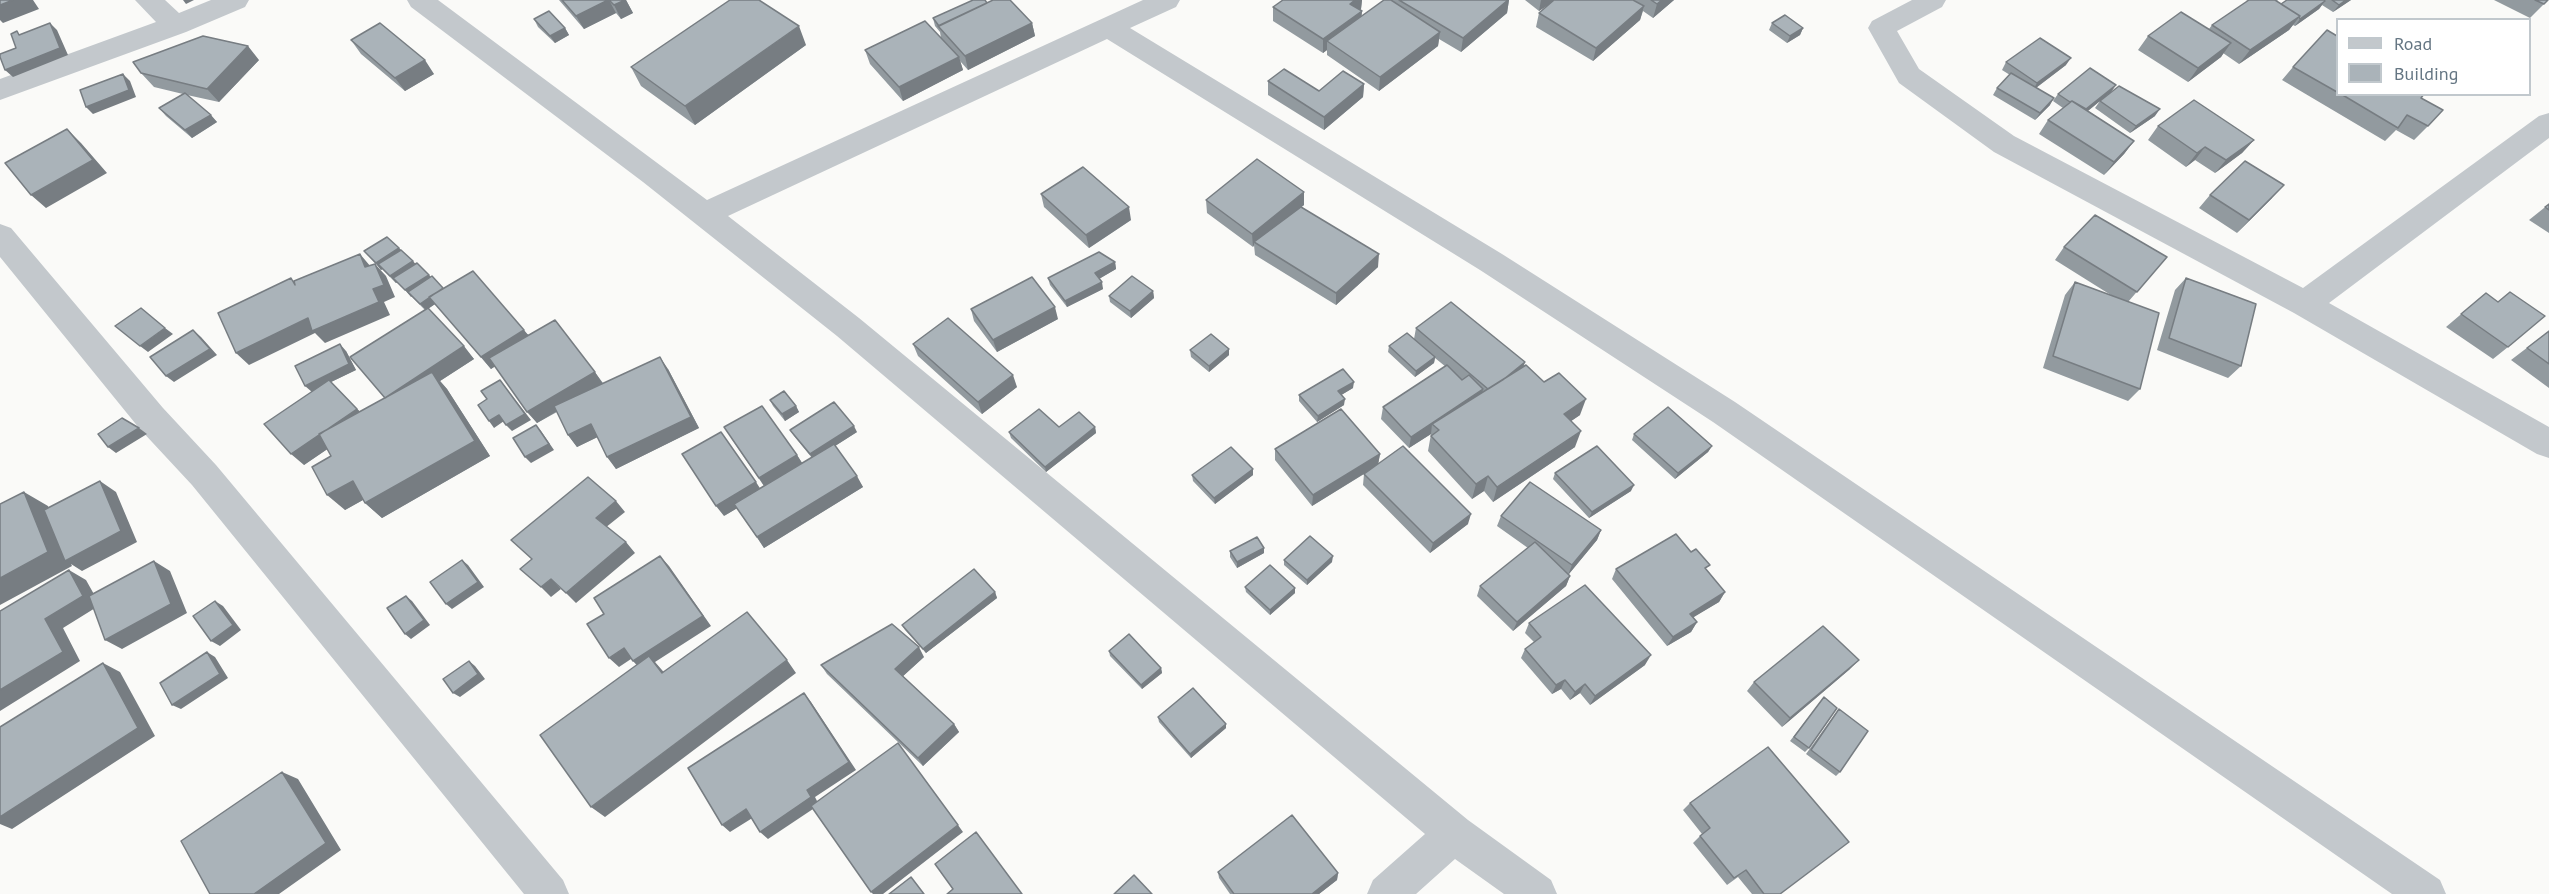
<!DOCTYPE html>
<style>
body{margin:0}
#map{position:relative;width:2549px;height:894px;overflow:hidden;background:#fafaf8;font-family:"PT Sans",sans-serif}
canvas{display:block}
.legend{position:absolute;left:2336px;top:18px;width:195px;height:78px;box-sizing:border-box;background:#fff;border:2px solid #c1c8cd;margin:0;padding:8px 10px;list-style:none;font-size:18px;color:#657683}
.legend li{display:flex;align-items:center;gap:12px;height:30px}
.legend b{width:30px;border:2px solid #c1c8cd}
</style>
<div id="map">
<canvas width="2549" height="894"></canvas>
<ul class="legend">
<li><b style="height:8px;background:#c3c8cc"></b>Road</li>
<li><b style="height:16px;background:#aab3b9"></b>Building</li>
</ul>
</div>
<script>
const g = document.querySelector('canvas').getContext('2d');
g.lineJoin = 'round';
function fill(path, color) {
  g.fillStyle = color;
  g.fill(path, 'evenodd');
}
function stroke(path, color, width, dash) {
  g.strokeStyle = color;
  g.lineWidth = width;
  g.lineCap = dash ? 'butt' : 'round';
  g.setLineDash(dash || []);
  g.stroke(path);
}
const minor = new Path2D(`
 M135 0H165L179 13 211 0H249L245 7 186 32 0 100V79L156 22Z
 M407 0H438L707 200 1143 0H1180L1176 7 1130 28 1502 254 1735 402 2440 880 2446 894H2392L1713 422 1480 270 1107 39 728 216 859 318 1468 820 1551 880 1557 894H1504L1455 859 1416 894H1367L1373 880 1425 834 837 336 643 182 411 7Z
 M1912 0H1946L1942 7 1897 31 1919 69 2014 136 2303 288 2539 116 2549 113V138L2329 303 2549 427V458L2537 454 2294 313 1994 152 1899 83 1868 28 1872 21Z
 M0 224 11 228 163 408 216 465 563 880 569 894H524L192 485 139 428 0 257Z`);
const wall = new Path2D(`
 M559 0H626L633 13 621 19 616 13 584 29Z
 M1283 0H1362L1361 9 1360 10 1362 11 1361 17 1384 0H1509L1507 13 1461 52 1439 39 1438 46 1379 91 1327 55V50L1323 53 1273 21V7Z
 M1525 0H1674L1653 18 1643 11 1640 20 1593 61 1536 27 1539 13 1549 4 1539 11Z
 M2246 0H2278L2277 1 2281 4 2287 0H2351L2333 12 2322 5 2319 9 2295 26 2293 25 2289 30 2239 64 2223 53 2221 57 2188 82 2138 50 2148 36 2209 29 2212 25 2248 1Z
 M2494 0H2548L2530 18Z
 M987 3 1032 23 1035 36 968 70 960 61 963 70 903 101 870 64 865 50 941 38 940 32 935 26 933 18Z
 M534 19 565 28 569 35 555 43 538 27Z
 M1772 23 1803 28 1800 35 1787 43 1769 30Z
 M2337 36V94H2424L2421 98 2428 126 2414 140 2396 130 2385 141 2282 80 2293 67Z
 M351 40 434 74 405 91 361 54Z
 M806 45 695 125 641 86 631 67Z
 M259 60 219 102 187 95 217 122 192 138 166 116 159 108 183 94 154 87 141 73Z
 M2006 62 2066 65 2036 88 2050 105 2035 120 1993 95 1997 88 2010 75 2002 70Z
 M1268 81 1319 91 1364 84 1363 97 1324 130 1268 95Z
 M2116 85 2111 92 2088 111 2134 141 2124 154 2104 175 2039 134 2048 120 2063 108 2053 101 2058 94Z
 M2100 101 2155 116 2130 133 2095 108Z
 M2158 126 2254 140 2242 153 2215 173 2195 160 2186 167 2148 140Z
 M1041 194 1131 220 1089 248 1044 207Z
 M2210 195 2272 198 2237 233 2199 208Z
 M1206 200 1304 205 1301 207 1378 267 1336 305 1255 255 1254 245 1253 247 1207 213Z
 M2549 204V233L2529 220Z
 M2064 247 2167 257 2128 302 2140 389 2128 401 2043 368 2065 295 2075 282 2114 297 2055 260Z
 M399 248 415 264 444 289 529 335 555 320 603 383 668 369 699 428 616 469 597 437 577 447 568 435 557 412 537 423 495 366 491 369 435 304 428 309 474 359 440 381 447 389 490 456 382 518 365 503 363 500 345 510 331 456 327 449 304 465 311 392 346 351 356 370 331 382 360 412 385 398 425 310 397 282 396 283 382 269 381 270 364 251Z
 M1115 262 1116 269 1099 279 1103 289 1067 307 1050 285 1048 278Z
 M2186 278 2241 366 2228 378 2157 350 2175 290Z
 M1153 291 1154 298 1131 318 1110 302 1109 296Z
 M2486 293 2508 347 2493 359 2446 327Z
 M971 309 1058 319 997 352 974 321Z
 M1416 328 1525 362 1523 367 1544 382 1580 415 1571 421 1575 447 1493 502 1484 491 1472 499 1428 451 1431 434 1409 448 1381 419 1383 407 1446 367 1435 358 1434 363 1415 377 1388 352 1389 346 1414 339Z
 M2549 331V388L2511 360Z
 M913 344 1017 387 982 414 918 356Z
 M1229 349V355L1209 372 1191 357 1190 350Z
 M1353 388 1341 395 1344 405 1317 422 1299 401V395Z
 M770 400 796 406 799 412 785 421 773 406Z
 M1059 427H1095L1096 433 1046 472 1011 438 1009 432Z
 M790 430 857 432 835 446 863 487 764 548 737 508 724 516 764 486 731 438 797 455 802 463 812 458 794 436Z
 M1634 434 1712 446 1708 452 1675 479 1632 440Z
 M1275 449 1380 454 1378 464 1468 524 1430 553 1363 485 1364 474 1369 471 1312 506 1275 460Z
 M1253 469V475L1215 504 1193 481 1192 475Z
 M1555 473 1631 491 1589 518 1553 479Z
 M1501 516 1601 530 1597 540 1569 574 1570 576 1566 586 1513 631 1477 596 1480 586 1528 548 1497 526Z
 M1230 551 1264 553 1237 568 1230 557Z
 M1284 560 1332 562 1307 585 1284 565Z
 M1616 569 1707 570 1725 592 1719 602 1693 617 1697 622 1691 632 1667 646 1612 579Z
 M1245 587 1295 588V593L1270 615 1246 592Z
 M995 592 997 598 926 653 905 630 902 625Z
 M1529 623 1645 665 1590 705 1580 693 1570 700 1561 689 1552 694 1521 658 1525 649 1534 642 1525 633Z
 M1109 651 1161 668 1162 673 1142 689 1110 656Z
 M924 657 903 676 954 724 959 732 923 766 827 674 821 665Z
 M1850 669 1782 727 1747 691 1754 682Z
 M1824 697 1809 748 1805 752 1790 741Z
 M1839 709 1840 772 1836 776 1806 754 1835 714Z
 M1158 717 1226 724V728L1191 758 1159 722Z
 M1690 803 1780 894H1752L1738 877 1727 885 1693 843 1702 834 1683 810Z
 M1218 872 1338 873 1337 880 1319 894H1230L1219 878Z`);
const shadedWall = new Path2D(`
 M13 0H33L39 9 3 23 0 20V5Z
 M183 0H194L186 4Z
 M608 0H609L616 13 584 29 576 16Z
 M625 0H626L633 13 621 19 614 5Z
 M1355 0H1362L1361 9 1349 18 1350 4Z
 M1508 0H1509L1507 13 1461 52 1463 38Z
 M1541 0H1556L1539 11Z
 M1662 0H1674L1653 18 1657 4Z
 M2346 0H2351L2333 12 2339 5Z
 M2325 1 2319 9 2295 26 2300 19Z
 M1644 6 1640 20 1593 61 1596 48Z
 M1362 11 1361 25 1327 41V50L1323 53V39Z
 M2300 16 2289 30 2239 64 2250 50Z
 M50 23 57 30 68 55 13 77 5 70Z
 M1032 23 1035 36 968 70 965 56Z
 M799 26 806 45 695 125 685 106Z
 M565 28 569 35 555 43 550 36Z
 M1803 28 1800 35 1787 43 1790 36Z
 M1440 32 1438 46 1379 91 1380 77Z
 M2231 43 2221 57 2188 82 2198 68Z
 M248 46 259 60 219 102 207 89Z
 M959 57 963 70 903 101 899 87Z
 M2071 58 2066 65 2033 90 2037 83Z
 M425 60 434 74 405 91 395 78Z
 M123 74 130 81 136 97 93 114 86 107Z
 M1364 84 1363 97 1324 130V117Z
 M2116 85 2111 92 2079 118 2084 111Z
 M2054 98 2050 105 2035 120 2040 113Z
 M2160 109 2155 116 2130 133 2136 126Z
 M211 115 217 122 192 138 185 130Z
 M67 129 81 143 107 173 46 208 31 195Z
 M2254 140 2242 153 2215 173 2226 160Z
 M2134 141 2124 154 2104 175 2114 162Z
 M2205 147 2195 160 2186 167 2197 153Z
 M2284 185 2272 198 2237 233 2249 220Z
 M1304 192V205L1257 243 1254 242V245L1253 247 1252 234Z
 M1129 207 1131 220 1089 248 1086 235Z
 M399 248 405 255 381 270 376 263Z
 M360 254 371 267H365Z
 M1379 254 1378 267 1336 305V293Z
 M413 261 419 268 396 283 390 276Z
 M1115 262 1116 269 1097 280 1095 273Z
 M375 264 386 276 395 297 384 302 390 315 325 343 315 333 249 365 236 353 308 318 373 289Z
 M429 275 435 281 411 297 405 290Z
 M1102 282 1103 289 1067 307 1065 301Z
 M443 288 449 295 426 310 420 304Z
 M1153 291 1154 298 1131 318 1130 311Z
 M1055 307 1058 319 997 352 993 340Z
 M165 328 173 334 148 352 140 346Z
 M193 330 201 337 217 355 174 382 166 376Z
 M524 330 534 342 491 369 481 357Z
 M340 344 346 351 356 370 331 382 369 421 304 465 291 454 312 392 305 386Z
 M464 346 474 359 440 381 447 389 490 456 382 518 365 503 385 398Z
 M1229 349V355L1209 372V366Z
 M660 357 668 369 699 428 616 469 607 457Z
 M1435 357 1434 363 1415 377 1416 371Z
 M1525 362 1521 374 1490 390Z
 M595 372 603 384 537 423 527 412Z
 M1013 375 1017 387 982 414 978 402Z
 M500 380 531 420 512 431 506 425Z
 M1354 382 1353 388 1338 397V391Z
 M1483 389 1481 401 1432 424 1431 434 1409 448 1411 437Z
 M1345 399 1344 405 1317 422 1318 416Z
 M1586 399 1580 415 1558 430 1564 414Z
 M796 406 799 412 785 421 782 414Z
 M499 415 504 421 494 428 489 421Z
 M591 424 600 436 577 447 568 435Z
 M536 425 541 431 554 450 531 463 525 457Z
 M854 426 857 432 813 460 810 454Z
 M1095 427 1096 433 1046 472 1045 467Z
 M139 428 147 434 116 453 108 447Z
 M1581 431 1575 447 1493 502 1497 487Z
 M1712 446 1708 452 1675 479 1678 473Z
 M1380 454 1378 465 1312 506 1313 495Z
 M797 455 804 466 766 489 759 478Z
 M1253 469V475L1215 504 1214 498Z
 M857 476 863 487 764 548 757 537Z
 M1488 476 1484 491 1472 499 1476 484Z
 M100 481 116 492 137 542 82 571 71 564 72 566 0 605V578L24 492 48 506 69 559Z
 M353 481 370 496 345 510 327 495Z
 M756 482 763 493 724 516 716 506Z
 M1634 485 1631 491 1589 518 1592 512Z
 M616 501 625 512 605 528 596 518Z
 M1471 514 1468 524 1430 553 1433 543Z
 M1601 530 1597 540 1568 575 1572 565Z
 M626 542 635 553 576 603 566 593Z
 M1264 548V553L1237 568V562Z
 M660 556 669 566 711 626 655 662 675 685 662 673 642 671 633 661Z
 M1333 556 1332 562 1307 585V580Z
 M462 560 468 565 484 587 452 609 446 604Z
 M154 561 170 571 187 613 122 649 105 640Z
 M69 570 86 580 100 605 63 628 80 661 0 711V690L45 619Z
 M1570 576 1566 586 1513 631 1517 622Z
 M551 579 561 589 551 597 541 587Z
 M1295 588V593L1270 615V610Z
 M995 592 997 598 926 653 923 649Z
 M1725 592 1719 602 1684 623 1690 614Z
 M406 596 412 601 430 625 411 639 405 634Z
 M215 601 223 606 241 630 220 646 211 641Z
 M1697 622 1691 632 1667 646 1673 637Z
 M919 647 924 657 901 678 895 669Z
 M624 648 634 657 619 667 609 658Z
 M207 652 215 657 228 678 181 709 172 705Z
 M1651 655 1645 665 1590 705 1595 696Z
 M787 660 796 673 605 817 591 807Z
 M1859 660 1850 669 1782 727 1790 718Z
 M469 661 475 666 485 679 460 697 453 693Z
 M103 663 120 672 155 736 12 829 0 824V817Z
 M1161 668 1162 673 1142 689 1141 685Z
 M1565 680 1561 689 1552 694 1556 685Z
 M1585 684 1580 693 1570 700 1575 692Z
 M804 693 811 702 856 770 815 797 819 805 768 839 760 832 807 790Z
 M954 724 959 732 923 766 918 758Z
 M1226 724V728L1191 758 1190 754Z
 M282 772 298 779 341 850 279 894H254Z
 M746 809 754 817 730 832 722 825Z
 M958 825 963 832 883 894H873L871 892Z
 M1338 873 1337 880 1319 894H1312Z`);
const building = new Path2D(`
 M0 0H13L0 5Z
 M562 0H608L576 16Z
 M609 0H625L614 5Z
 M730 0H759L799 26 685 106 631 67Z
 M973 0H985L987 3 939 26 933 18Z
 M993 0H1010L1032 23 965 56 938 26Z
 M1283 0H1355L1350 4 1362 11 1323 39 1273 7Z
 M1384 0H1391L1440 32 1380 77 1327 41Z
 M1399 0H1508L1463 38Z
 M1554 0H1633L1644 6 1596 48 1539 13Z
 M1651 0H1662L1657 4Z
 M2249 0H2275L2300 16 2250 50 2212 25Z
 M2287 0H2324L2325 1 2300 19 2299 17 2300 16 2281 4Z
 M2332 0H2346L2339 5Z
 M2535 0H2548L2544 4Z
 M549 11 565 28 550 36 534 19Z
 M2181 12 2231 43 2198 68 2148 36Z
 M1785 15 1803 28 1790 36 1772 23Z
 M925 21 959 57 899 87 865 50Z
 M50 23 60 48 5 70 0 57V54L16 48 11 34 17 31 19 35Z
 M380 23 425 60 395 78 351 40Z
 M2327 30 2337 36V92L2293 67Z
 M203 36 248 46 207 89 141 73 133 62Z
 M2040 38 2071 58 2037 83 2006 62Z
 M2090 68 2116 85 2086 109 2072 101 2070 102 2058 94Z
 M1284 69 1319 91 1343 71 1364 84 1324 117 1268 81Z
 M2011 73 2054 98 2040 113 1997 88Z
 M123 74 129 90 86 107 80 90Z
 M2119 86 2160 109 2136 126 2100 101Z
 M185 93 211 115 185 130 159 108Z
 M2341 94H2424L2421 98 2443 110 2428 126 2407 115 2398 128Z
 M2194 100 2254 140 2226 160 2205 147 2197 153 2158 126Z
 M2072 101 2134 141 2114 162 2048 120Z
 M67 129 93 160 31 195 5 163Z
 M1257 159 1304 192 1252 234 1206 200Z
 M2245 161 2284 185 2249 220 2210 195Z
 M1083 167 1129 207 1086 235 1041 194Z
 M2549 204V210L2545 207Z
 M1301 207 1379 254 1336 293 1254 242Z
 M2095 215 2167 257 2137 292 2064 247Z
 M387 237 399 248 376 263 364 251Z
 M401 250 413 261 390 276 378 264Z
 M1099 252 1115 262 1095 273 1102 282 1065 301 1048 278Z
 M360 254 365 267 375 264 384 285 373 289 379 302 312 331 308 318 236 353 218 313 291 278 295 285 294 281Z
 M417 263 429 275 405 290 393 278Z
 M473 271 524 330 481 357 429 297Z
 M432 276 443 288 420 304 408 292Z
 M1132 276 1153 291 1130 311 1109 296Z
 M1032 277 1055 307 993 340 971 309Z
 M2186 278 2256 304 2241 366 2169 338Z
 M2075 282 2159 313 2140 389 2053 356Z
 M2510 292 2545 316 2508 347 2461 314 2486 293 2498 302Z
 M1451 302 1525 362 1504 379 1488 389 1416 328Z
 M141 308 165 328 140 346 115 326Z
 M428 308 464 346 385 398 350 357Z
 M948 318 1013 375 978 402 913 344Z
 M555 320 595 372 527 412 489 358Z
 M193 330 210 349 166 376 150 357Z
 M2549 331V364L2527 348Z
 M1407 333 1435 357 1416 371 1389 346Z
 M1211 334 1229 349 1209 366 1190 350Z
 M340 344 349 364 305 386 295 366Z
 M660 357 691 417 607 457 591 424 568 435 554 406Z
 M1447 365 1462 380 1469 375 1483 389 1411 437 1383 407Z
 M1526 365 1544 382 1559 373 1586 399 1564 414 1581 431 1497 487 1488 476 1476 484 1431 436 1439 430 1432 424Z
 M1343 369 1354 382 1338 391 1345 399 1318 416 1299 395Z
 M432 372 475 441 365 503 353 481 327 495 312 467 331 456 319 434Z
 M329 380 357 409 291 454 264 424Z
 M500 380 525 414 506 425 499 415 489 421 478 405 487 399 481 391Z
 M784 391 796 406 782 414 770 400Z
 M834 402 854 426 810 454 790 430Z
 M762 406 797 455 759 478 724 427Z
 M1668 407 1712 446 1678 473 1634 434Z
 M1039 409 1059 427 1079 412 1095 427 1045 467 1009 432Z
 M1341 409 1380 454 1313 495 1275 449Z
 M122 418 139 428 108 447 98 434Z
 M536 425 549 444 525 457 513 438Z
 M721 432 756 482 716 506 682 454Z
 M834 444 857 476 757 537 734 504Z
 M1403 446 1471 514 1433 543 1364 474Z
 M1597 446 1634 485 1592 512 1555 473Z
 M1231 447 1253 469 1214 498 1192 475Z
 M588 477 616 501 596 518 626 542 566 593 551 579 541 587 520 569 532 559 511 540Z
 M100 481 121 531 65 561 44 510Z
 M1530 482 1601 530 1572 565 1501 516Z
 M24 492 48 552 0 578V504Z
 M1676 534 1691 552 1696 549 1710 565 1705 568 1725 592 1690 614 1697 622 1673 637 1616 569Z
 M1310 536 1333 556 1307 580 1284 560Z
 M1257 537 1264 548 1237 562 1230 551Z
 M1535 542 1570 576 1517 622 1480 586Z
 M660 556 703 616 633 661 624 648 609 658 587 624 604 614 594 598Z
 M462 560 478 582 446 604 430 582Z
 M154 561 171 604 105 640 89 596Z
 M1270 565 1295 588 1270 610 1245 587Z
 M974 569 995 592 923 649 902 625Z
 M69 570 83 596 45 619 63 652 0 690V611Z
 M1585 585 1651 655 1595 696 1585 684 1575 692 1565 680 1556 685 1525 649 1541 637 1529 623Z
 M406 596 424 620 405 634 387 608Z
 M215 601 233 625 211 641 193 616Z
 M747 612 787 660 591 807 540 735 649 656 662 673Z
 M892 624 919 647 895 669 954 724 918 758 821 665Z
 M1823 626 1859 660 1790 718 1754 682Z
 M1129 634 1161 668 1141 685 1109 651Z
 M207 652 220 674 172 705 160 683Z
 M469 661 478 674 453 693 443 679Z
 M103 663 138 728 0 817V727Z
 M1193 688 1226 724 1190 754 1158 717Z
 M804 693 849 762 807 790 811 797 760 832 746 809 722 825 688 768Z
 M1824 697 1837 708 1809 748 1794 737Z
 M1839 709 1868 731 1840 772 1811 750Z
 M898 743 958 825 871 892 811 806Z
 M1768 747 1849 842 1780 894H1764L1746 870 1734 878 1700 836 1710 828 1690 803Z
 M282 772 326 843 254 894H210L181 841Z
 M1292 815 1338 873 1312 894H1234L1218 872Z
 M976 832 1022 894H947L953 889 935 864Z
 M1134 875 1152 894H1114Z
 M911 877 924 894H889Z`);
fill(minor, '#c3c8cc');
fill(wall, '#929a9f');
fill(shadedWall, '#777d82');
fill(building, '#aab3b9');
stroke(building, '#777d82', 1.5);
</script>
